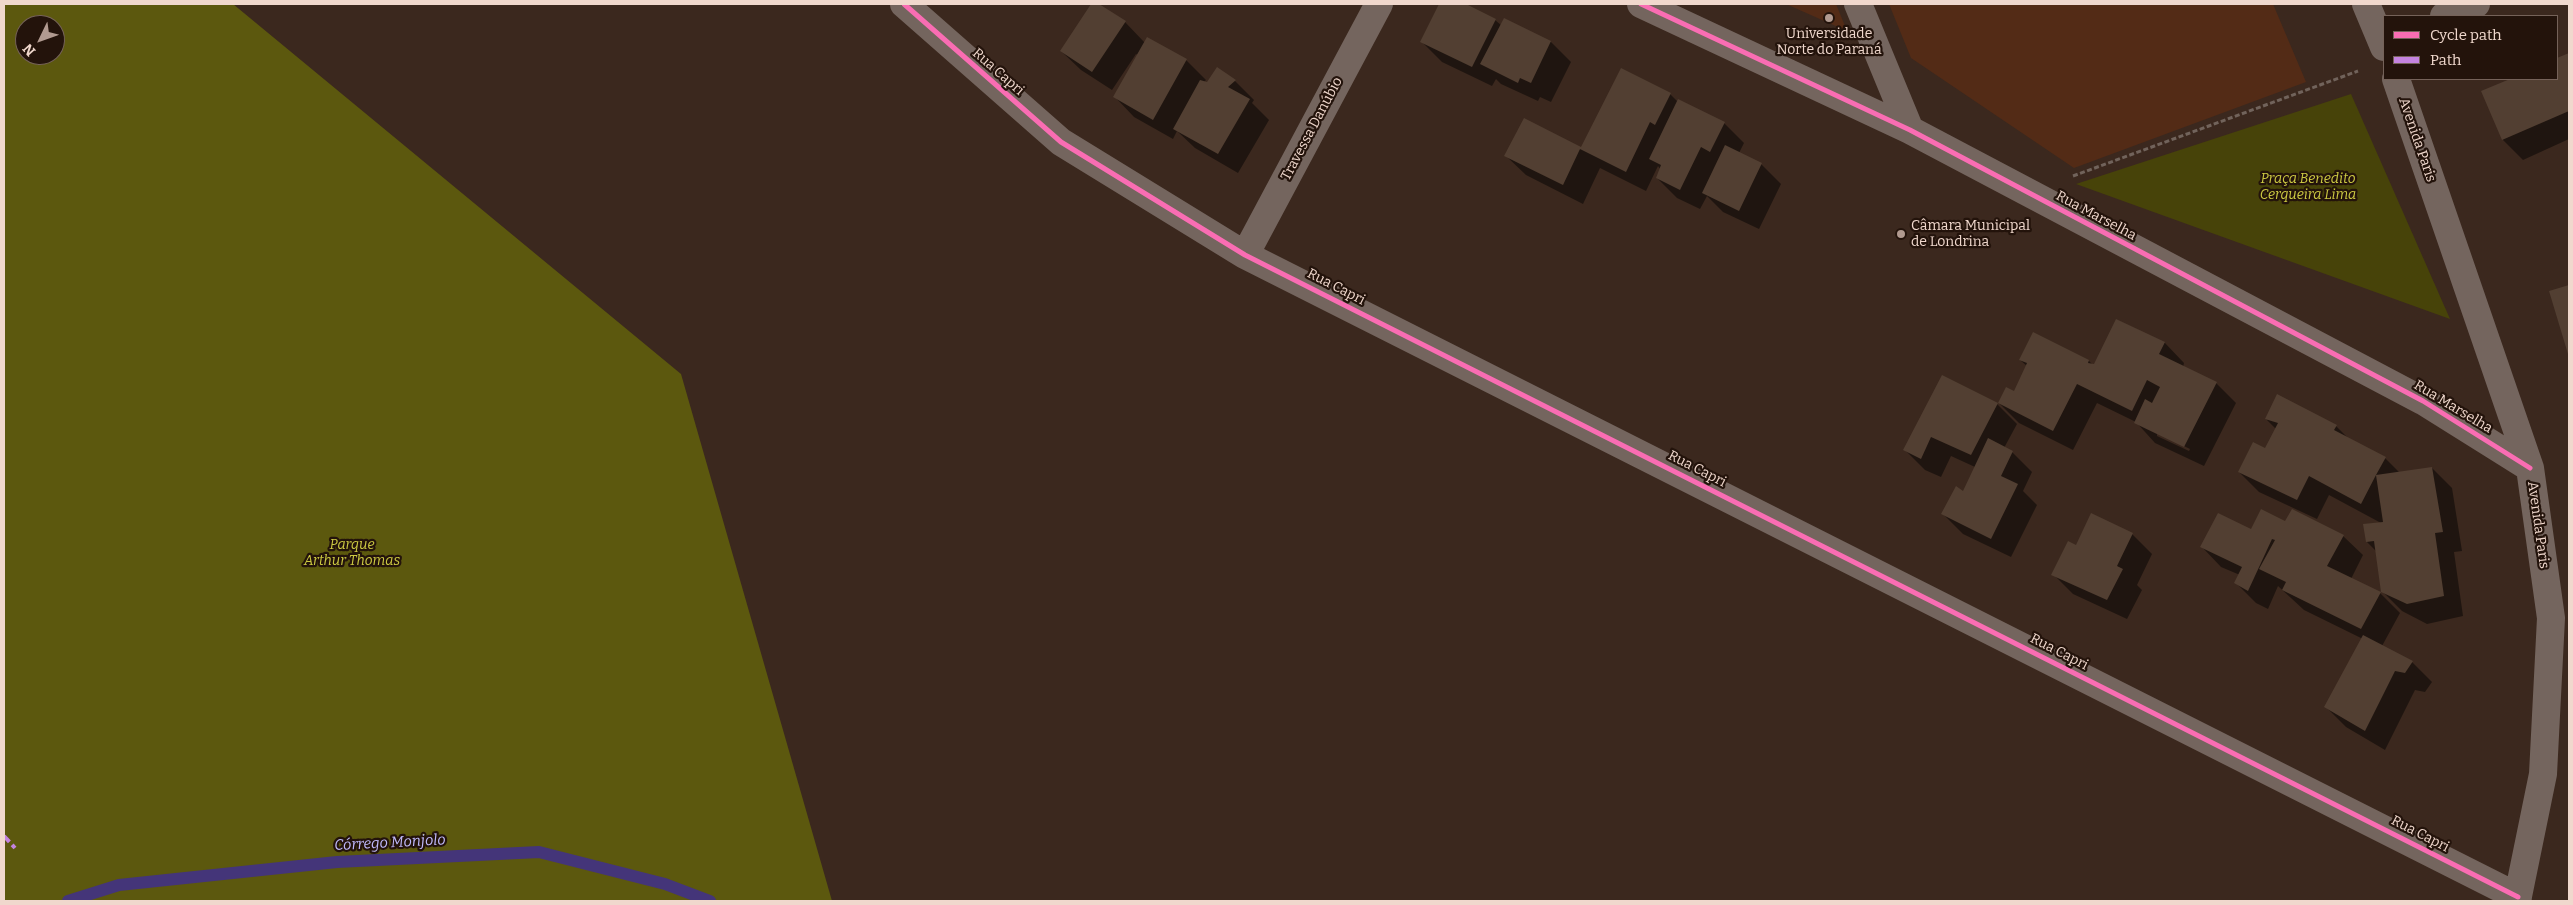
<!DOCTYPE html>
<meta charset="utf-8">
<style>
body{margin:0}
#map{position:relative;width:2573px;height:905px;overflow:hidden;background:#3b281e;font-family:Bitter,serif}
canvas{display:block}
.frame{position:absolute;inset:0;border:5px solid #f0d8cd;pointer-events:none}
.legend{position:absolute;left:2383px;top:15px;width:175px;height:65px;box-sizing:border-box;background:#23130b;border:1px solid #756259;margin:0;padding:6px 9px;list-style:none;font-size:15px;color:#f0d8cd}
.legend li{display:flex;align-items:center;gap:10px;height:25px}
.legend b{width:25px;border:1px solid #756259}
.north{position:absolute;left:15px;top:15px;width:50px;height:50px;box-sizing:border-box;background:#23130b;border:1px solid #756259;border-radius:50%;rotate:228deg;font-size:14px;font-weight:700;line-height:20px;text-align:center;color:#f0d8cd}
.north::after{content:'';display:block;margin:auto;width:18px;height:22px;background:#b19a90;clip-path:polygon(50% 0,100% 100%,50% 72%,0 100%)}
</style>
<div id="map">
<canvas width="2573" height="905"></canvas>
<div class="frame"></div>
<ul class="legend">
<li><b style="height:6px;background:#f96db3"></b>Cycle path</li>
<li><b style="height:6px;background:#c483df"></b>Path</li>
</ul>
<div class="north">N</div>
</div>
<script>
const g = document.querySelector('canvas').getContext('2d');
g.lineJoin = 'round';
function fill(path, color) {
  g.fillStyle = color;
  g.fill(path, 'evenodd');
}
function stroke(path, color, width, dash) {
  g.strokeStyle = color;
  g.lineWidth = width;
  g.lineCap = dash ? 'butt' : 'round';
  g.setLineDash(dash || []);
  g.stroke(path);
}
function write(font, color, halo, rows, align = 'center') {
  g.font = font + ' Bitter,serif';
  g.lineWidth = 4.5;
  g.setLineDash([]);
  g.textBaseline = 'middle';
  g.strokeStyle = halo;
  g.fillStyle = color;
  for (const [text, x, y, turn = 0] of rows) {
    g.save();
    g.translate(x, y);
    g.rotate((+turn || 0) * Math.PI / 180);
    g.textAlign = isNaN(turn) ? turn : align;
    if (halo) g.strokeText(text, 0, 0);
    g.fillText(text, 0, 0);
    g.restore();
  }
}
const built = new Path2D(`
 M1786 4H1836L1847 31Z
 M1889 4H2273L2306 82 2074 168 1911 58Z`);
const green = new Path2D(`
 M2351 94 2450 319 2076 184Z`);
const forest = new Path2D(`
 M4 4H233L681 374 832 901H4ZM25 25H55V55H25Z`);
const shadow = new Path2D(`
 M1092 4H1097L1125 22 1145 43 1186 60 1206 80 1204 82 1235 81 1254 100 1252 103 1269 120 1238 173 1195 148 1177 131 1173 139 1134 117 1115 97 1138 55 1136 54 1112 90 1081 70 1061 51Z
 M1440 4H1464L1495 20 1501 25 1504 19 1551 42 1571 62 1551 102 1540 97 1538 101 1501 84 1496 79 1492 86 1442 62 1422 42Z
 M2569 54V139L2523 160 2503 140 2483 92 2513 79H2557V59Z
 M1670 94 1678 102 1724 123 1744 143 1739 153 1761 164 1781 184 1759 229 1723 212 1707 196 1700 209 1677 198 1657 178 1661 170 1658 166 1646 191 1600 168 1583 204 1526 175 1506 156 1582 149Z
 M2569 287V354L2550 292Z
 M2117 320 2165 343 2184 363 2183 367 2216 383 2236 403 2204 466 2155 443 2136 422 2097 403 2073 450 2019 423 1999 403 2014 393 2027 366 2020 360 2089 361 2094 366ZM2157 433 2190 449 2189 451 2157 436Z
 M1942 377 1997 404 2017 424 2004 448 2012 452 2032 472 2023 491 2037 505 2011 557 1963 534 1943 514 1963 493 1975 467 1951 456 1941 477 1925 470 1905 450Z
 M2266 419 2336 426 2350 440 2385 458 2400 473 2432 468 2452 488 2462 551 2454 552 2463 616 2427 624 2402 611 2382 591 2376 551 2367 542 2381 523 2329 495 2317 519 2259 492 2239 472 2265 450 2276 429Z
 M2286 522 2343 536 2363 555 2351 579 2380 593 2400 613 2382 646 2412 662 2432 682 2425 692 2415 690 2385 750 2346 727 2326 707 2363 639 2304 610 2278 586 2268 609 2256 603 2236 583 2240 575 2221 567 2202 547 2252 530Z
 M2132 534 2152 554 2137 585 2142 590 2127 619 2073 594 2053 574 2077 546Z`);
const stream = new Path2D(`
 M68 901 119 885 337 862 539 852 665 884 710 901`);
const building = new Path2D(`
 M1091 4H1099L1126 21 1092 72 1060 51Z
 M1439 4H1466L1496 19 1472 67 1420 42Z
 M1504 18 1551 41 1531 83 1520 78 1518 83 1480 64Z
 M1147 37 1187 59 1153 120 1113 97Z
 M2569 53V111L2502 140 2481 91 2510 79H2557V58Z
 M1217 67 1236 80 1228 87 1250 99 1218 154 1173 129 1200 80 1207 82Z
 M1621 68 1671 93 1655 125 1650 122 1626 172 1580 149 1563 185 1504 156 1524 118 1581 147Z
 M1678 99 1725 122 1710 152 1701 147 1680 190 1656 178 1661 165 1649 159Z
 M1725 145 1762 163 1739 211 1702 193Z
 M2569 285V354H2568L2549 291Z
 M2116 319 2165 342 2159 354 2217 382 2184 447 2134 423 2145 399 2152 403 2160 387 2147 380 2132 411 2077 384 2053 431 1998 403 2006 387 2014 391 2027 363 2019 360 2033 332 2089 360 2088 363 2094 364Z
 M1942 375 1998 403 1971 455 1931 437 1921 459 1903 450Z
 M2277 394 2337 425 2334 430 2386 457 2376 475 2432 467 2443 532 2435 533 2444 596 2407 604 2381 592 2374 541 2366 542 2363 524 2383 522 2376 475 2361 504 2309 476 2297 500 2238 472 2253 442 2265 448 2278 423 2265 419Z
 M1988 438 2013 451 2001 476 2018 484 1991 539 1941 514 1956 486 1963 491Z
 M2261 509 2285 521 2292 509 2344 535 2327 566 2381 592 2361 629 2282 590 2286 582 2259 569 2275 540 2272 539 2248 591 2234 583 2242 567 2200 547 2218 513 2251 529Z
 M2091 513 2133 533 2117 566 2123 569 2107 600 2051 575 2068 541 2076 545Z
 M2363 635 2413 661 2405 673 2395 671 2365 731 2324 707Z`);
const path = new Path2D(`
 M2073 176 2358 71`);
const street = new Path2D(`
 M904 4 1061 142 1245 255 2518 897
 M1641 4 1910 130 2423 401 2530 468
 M1858 4 1910 130
 M2366 4 2384 47
 M2444 16 2476 4
 M2396 79 2530 468 2551 618 2543 774 2517 901
 M1245 255 1379 4`);
const quiet = new Path2D(`
 M4 836 15 848`);
const cycleway = new Path2D(`
 M904 4 1061 142 1245 255 2518 897
 M1641 4 1910 130 2423 401 2530 468`);
const markers = [
 [1829,18,5,"#b19a90"],
 [1901,234,5,"#b19a90"]
];
const poiNames = [
 ["Universidade",1829,34],
 ["Norte do Paraná",1829,50],
 ["Câmara Municipal",1911,226,"left"],
 ["de Londrina",1911,242,"left"]
];
const streetNames = [
 ["Rua Capri",998,72,41],
 ["Travessa Danúbio",1312,129,-62],
 ["Avenida Paris",2417,140,71],
 ["Rua Marselha",2096,216,28],
 ["Rua Capri",1336,287,27],
 ["Rua Marselha",2453,407,31],
 ["Rua Capri",1697,469,27],
 ["Avenida Paris",2538,525,82],
 ["Rua Capri",2059,652,27],
 ["Rua Capri",2420,834,27]
];
const parkNames = [
 ["Praça Benedito",2308,179],
 ["Cerqueira Lima",2308,195],
 ["Parque",352,545],
 ["Arthur Thomas",352,561]
];
const waterNames = [
 ["Córrego Monjolo",390,843,-3]
];
fill(built, '#532b16');
fill(green, '#474309');
fill(forest, '#5c580e');
fill(shadow, '#0007');
stroke(stream, '#443579', 12);
fill(building, '#523f32');
stroke(path, '#71635b', 3, [5, 2.5]);
stroke(street, '#74655e', 28);
stroke(quiet, '#c483df', 4, [8, 4]);
stroke(cycleway, '#f96db3', 5);
for (const [x, y, r, color] of markers) {
  const dot = new Path2D();
  dot.arc(x, y, r, 0, 2 * Math.PI);
  g.fillStyle = color;
  g.fill(dot);
  stroke(dot, '#23130b', 2);
}
write('14px', '#f0d8cd', '#23130b', poiNames);
write('14px', '#f0d8cd', '#23130b', streetNames);
write('italic 14px', '#ccc942', '#23130b', parkNames);
write('italic 15px', '#c0bafc', '#23130b', waterNames);
</script>
